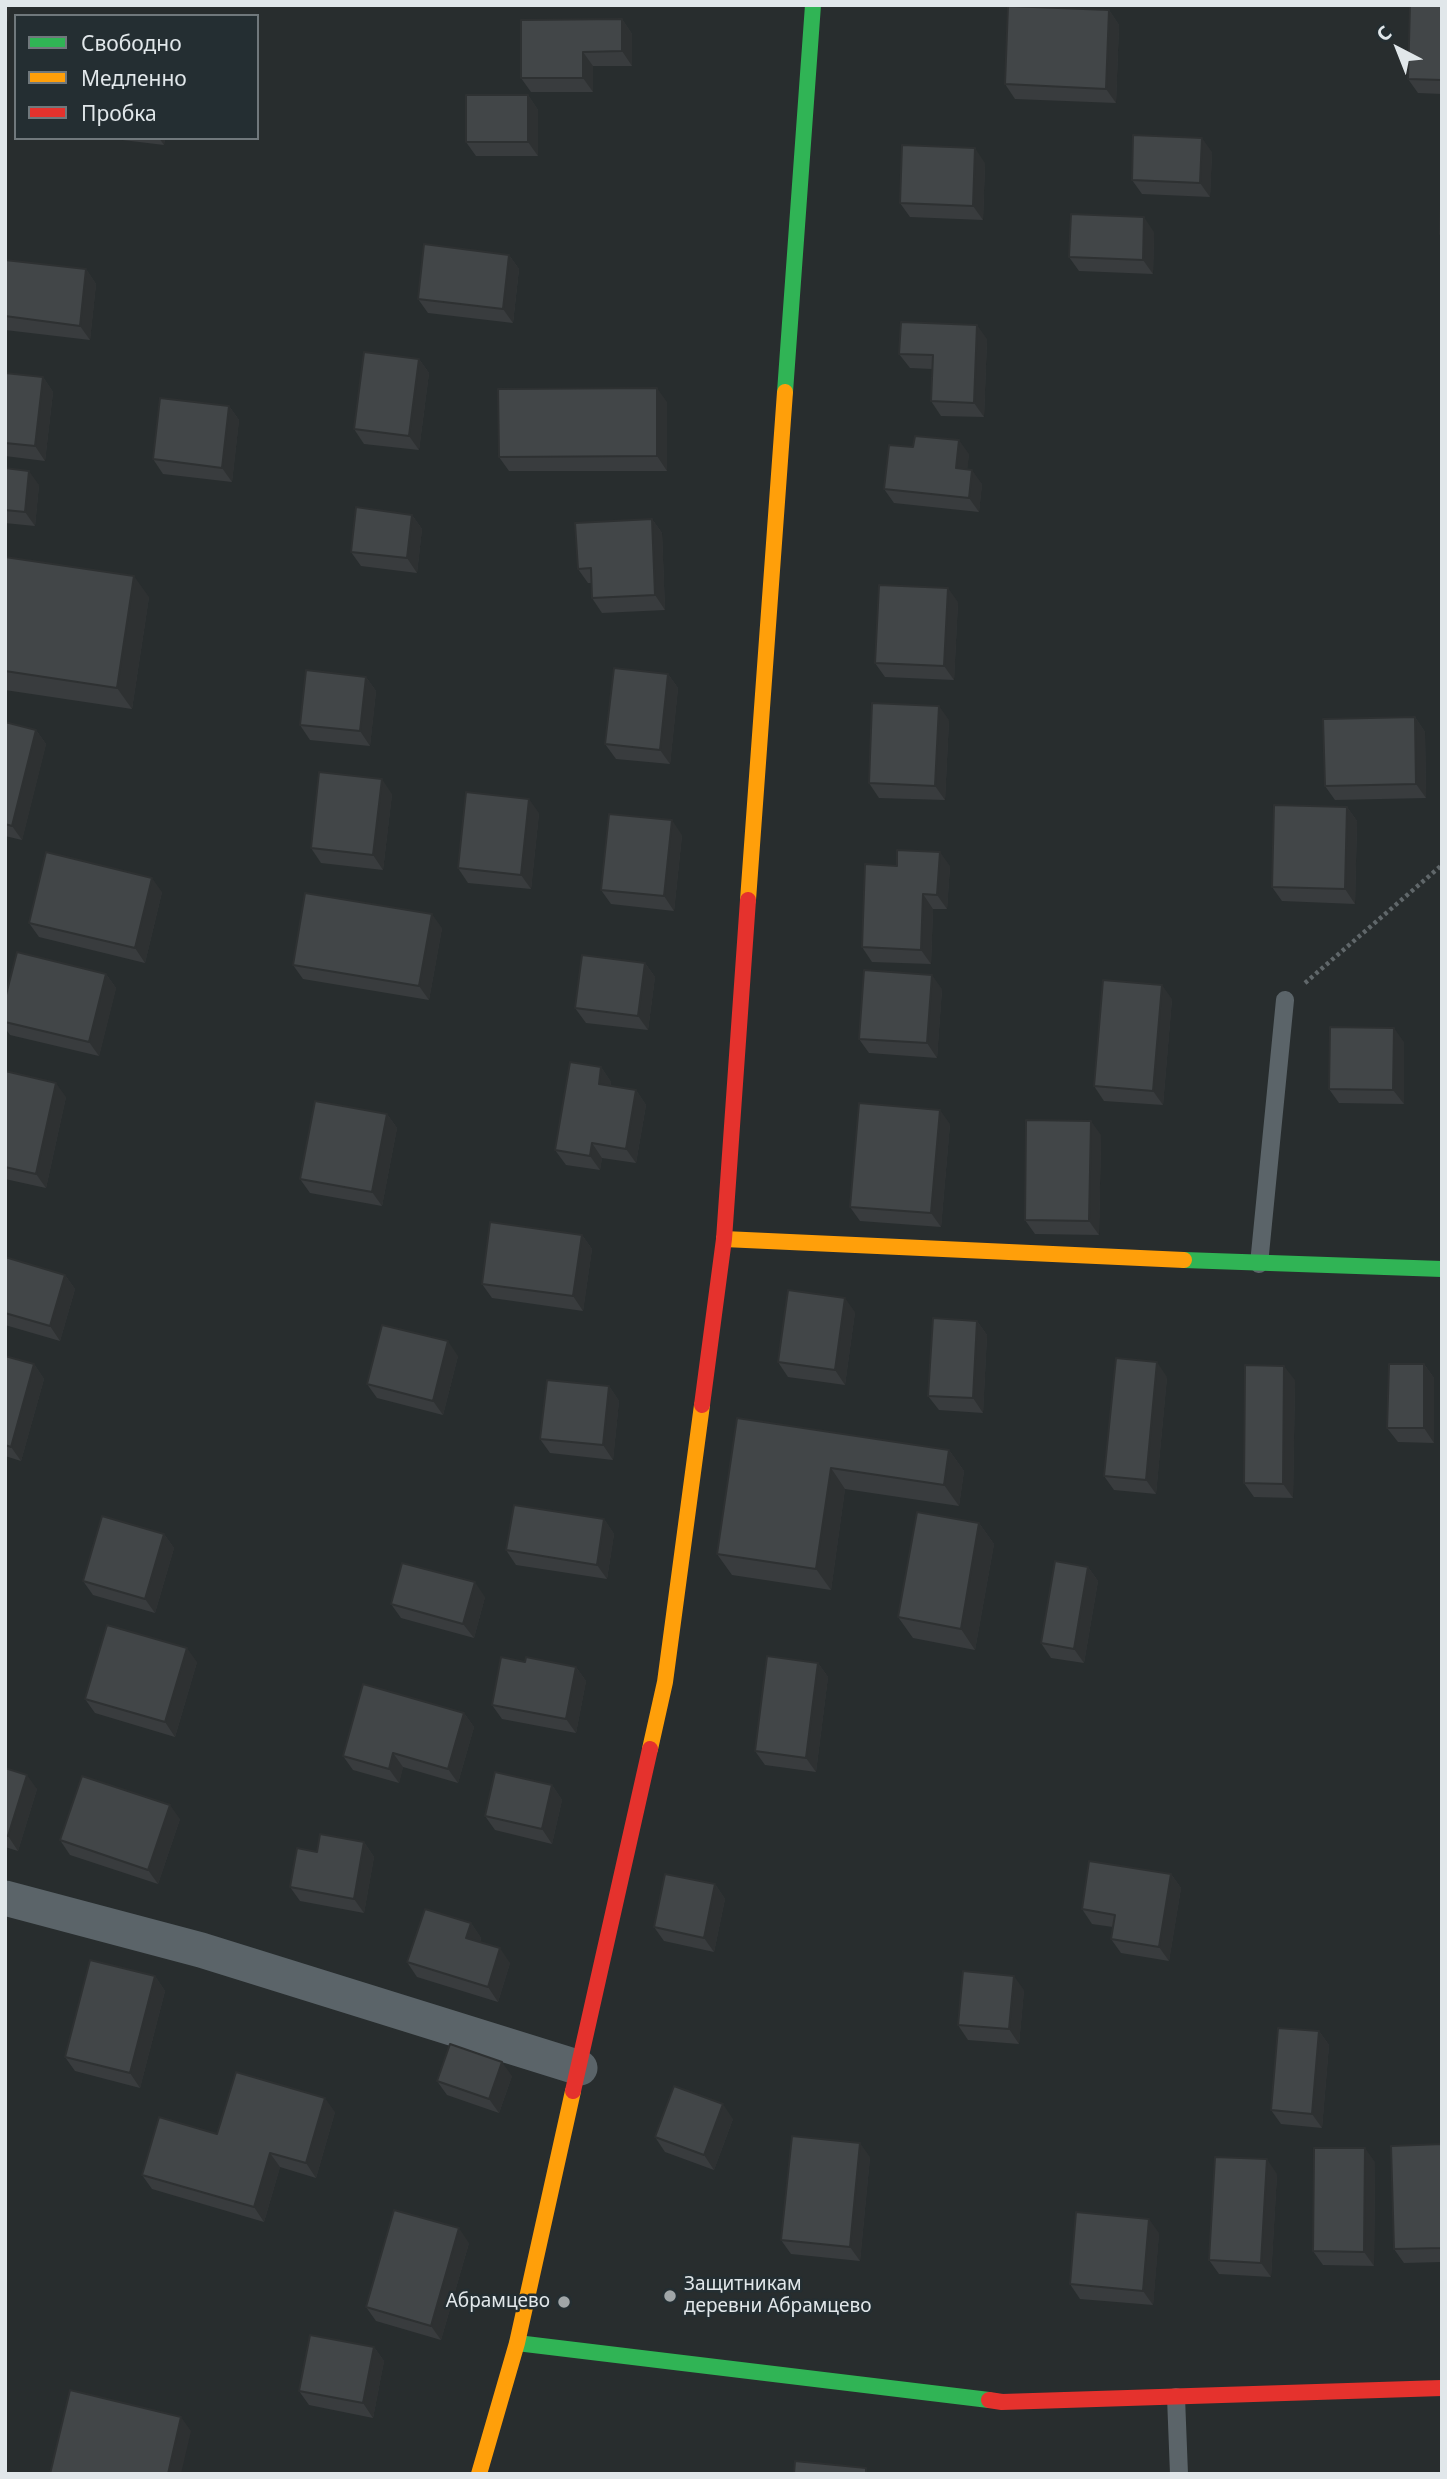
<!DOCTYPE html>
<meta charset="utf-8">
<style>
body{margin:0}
#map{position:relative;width:1447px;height:2479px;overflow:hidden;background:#282d2e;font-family:"Noto Sans",sans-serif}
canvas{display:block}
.frame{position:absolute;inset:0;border:7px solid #e1e7ea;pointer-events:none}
.legend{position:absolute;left:14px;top:14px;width:245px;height:126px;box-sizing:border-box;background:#242e32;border:2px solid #70787c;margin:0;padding:9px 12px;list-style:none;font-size:21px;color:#e1e7ea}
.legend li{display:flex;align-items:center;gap:14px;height:35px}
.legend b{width:35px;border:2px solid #70787c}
.north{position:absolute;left:1363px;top:14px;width:70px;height:70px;-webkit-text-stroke:5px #242e32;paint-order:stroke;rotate:318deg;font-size:19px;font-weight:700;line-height:28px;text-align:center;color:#e1e7ea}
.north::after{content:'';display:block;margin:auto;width:24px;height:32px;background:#e1e7ea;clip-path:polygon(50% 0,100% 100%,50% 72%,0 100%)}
</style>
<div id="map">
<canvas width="1447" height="2479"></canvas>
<div class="frame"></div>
<ul class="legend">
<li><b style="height:9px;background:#30b455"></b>Свободно</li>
<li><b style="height:9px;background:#ff9f0a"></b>Медленно</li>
<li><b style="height:9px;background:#e5322d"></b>Пробка</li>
</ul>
<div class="north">С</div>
</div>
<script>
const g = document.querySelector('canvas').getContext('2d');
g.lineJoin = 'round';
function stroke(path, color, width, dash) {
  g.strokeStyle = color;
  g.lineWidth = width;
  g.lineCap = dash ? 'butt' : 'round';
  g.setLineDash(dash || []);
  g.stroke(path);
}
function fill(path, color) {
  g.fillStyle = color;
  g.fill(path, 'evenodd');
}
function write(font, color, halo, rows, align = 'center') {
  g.font = font + ' "Noto Sans",sans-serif';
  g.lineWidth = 5;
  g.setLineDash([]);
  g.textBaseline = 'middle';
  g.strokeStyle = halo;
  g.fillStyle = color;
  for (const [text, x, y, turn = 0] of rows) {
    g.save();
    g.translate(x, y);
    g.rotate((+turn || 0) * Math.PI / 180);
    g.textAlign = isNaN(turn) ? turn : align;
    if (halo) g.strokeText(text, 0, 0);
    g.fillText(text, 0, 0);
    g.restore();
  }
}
const path = new Path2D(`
 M1305 983 1442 865`);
const lane = new Path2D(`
 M1259 1264 1285 1000
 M1176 2397 1179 2474`);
const street = new Path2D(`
 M5 1898 201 1950 580 2068`);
const fast = new Path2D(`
 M785 392 813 5
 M1184 1260 1442 1269
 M517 2343 989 2400`);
const slow = new Path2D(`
 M748 900 785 392
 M724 1239 1184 1260
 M650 1749 665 1682 702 1405
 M479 2474 517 2343 573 2091`);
const jam = new Path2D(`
 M702 1405 724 1239 748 900
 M573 2091 650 1749
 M989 2400 1002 2402 1442 2388`);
const wall = new Path2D(`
 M1442 5V94L1418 93 1408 79Z
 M1109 10 1119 25 1116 103 1015 99 1005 84Z
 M622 19 632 34V66H593V92H531L521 78Z
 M528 95 538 110V156H476L466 142Z
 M106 138H165L164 145Z
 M1212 152 1210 197 1142 194 1132 180Z
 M985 163 983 220 910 217 900 203Z
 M1154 232 1153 274 1079 271 1069 257Z
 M509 255 519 269 513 323 428 313 418 299Z
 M5 260 86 269 96 284 90 340 5 330Z
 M987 339 984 417 941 416 931 401 932 369 910 368 899 354Z
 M419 359 429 373 419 450 364 444 354 429Z
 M5 373 43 377 53 392 45 461 5 456Z
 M667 402V471H509L499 457Z
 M229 406 239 420 232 482 163 474 153 459Z
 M913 447 969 454 967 469 982 484 979 512 894 503 884 489Z
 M5 468 39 485 35 526 5 523Z
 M412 515 422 529 417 573 361 566 351 552Z
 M652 519 662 533 665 610 602 613 592 598 591 583H588L578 569Z
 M5 557 149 597 132 709 5 690Z
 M958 602 954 680 885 677 875 663Z
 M668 674 678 688 670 764 616 759 605 744Z
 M366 677 376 691 370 746 310 740 300 725Z
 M1415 717 1425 732 1426 798 1335 800 1325 786Z
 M949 720 945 800 879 798 869 783Z
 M5 722 36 730 46 744 22 840 5 836Z
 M392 794 383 870 321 863 311 848Z
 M1347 807 1357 821 1355 904 1282 901 1272 887Z
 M539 813 531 889 468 883 458 868Z
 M682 835 674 911 611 904 601 890Z
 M897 866H950L947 909H933L931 964 872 962 862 947Z
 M162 892 145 963 39 937 29 923Z
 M442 928 429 1000 303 979 293 965Z
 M645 963 655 977 648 1030 586 1023 575 1008Z
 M106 974 116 988 99 1056 10 1035 5 1028V999Z
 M942 989 937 1058 869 1053 859 1039Z
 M1172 999 1163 1105 1104 1101 1094 1086Z
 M1404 1042V1104L1339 1103 1329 1089Z
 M601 1067 611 1082V1086L636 1090 646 1105 636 1163 602 1158 600 1170 566 1165 555 1150Z
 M5 1071 66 1097 46 1188 5 1179Z
 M387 1114 397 1128 382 1206 310 1193 300 1179Z
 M950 1124 941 1227 860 1221 850 1207Z
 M1101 1135 1099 1235 1035 1234 1025 1220Z
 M582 1235 592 1249 583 1311 492 1298 482 1284Z
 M5 1257 65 1275 75 1289 60 1341 5 1325Z
 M855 1312 845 1385 788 1377 778 1362Z
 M977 1321 987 1335 983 1413 939 1410 928 1396Z
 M5 1356 34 1364 44 1379 21 1461 5 1456Z
 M458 1356 443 1415 377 1398 367 1384Z
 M1424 1364 1434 1378V1443L1398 1442 1387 1428Z
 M1167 1377 1156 1494 1114 1490 1104 1476Z
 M1295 1380 1293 1498 1254 1497 1244 1483Z
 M609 1386 619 1401 613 1460 550 1453 540 1439Z
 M737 1418 949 1450 964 1471 959 1506 845 1489 831 1590 732 1575 717 1554Z
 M604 1519 614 1534 607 1579 516 1565 506 1550Z
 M979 1523 994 1544 975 1650 913 1638 898 1617Z
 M164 1534 174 1548 155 1613 93 1595 83 1581Z
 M1088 1567 1098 1581 1084 1663 1051 1658 1041 1643Z
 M485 1597 474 1638 401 1618 391 1604Z
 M197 1662 175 1737 95 1713 85 1699Z
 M525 1662 576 1667 586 1681 576 1733 502 1719 492 1705Z
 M818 1663 828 1677 816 1772 765 1765 755 1751Z
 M464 1713 474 1727 458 1783 403 1767 399 1783 353 1770 343 1756Z
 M5 1768 37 1789 18 1851 5 1847Z
 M552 1785 562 1800 552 1844 495 1830 485 1816Z
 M180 1819 158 1884 70 1855 60 1840Z
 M364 1842 374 1857 364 1913 300 1901 290 1887Z
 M1171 1874 1181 1888 1169 1961 1121 1953 1111 1939 1113 1927 1092 1924 1082 1909Z
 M715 1884 725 1899 714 1952 664 1941 654 1927Z
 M471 1923 481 1938 480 1942 510 1963 498 2002 417 1977 407 1962Z
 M155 1976 165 1991 140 2088 75 2071 65 2057Z
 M1024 1990 1019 2044 968 2040 958 2025Z
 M1319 2031 1329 2045 1322 2128 1281 2124 1271 2110Z
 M512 2076 499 2113 447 2095 437 2081Z
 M335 2112 316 2178 280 2167 264 2222 152 2189 142 2175 217 2134Z
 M733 2119 714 2170 665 2152 655 2137Z
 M1442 2144V2262L1404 2263 1394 2249Z
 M870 2157 860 2261 791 2254 781 2240Z
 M1375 2162 1374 2266 1323 2265 1313 2251Z
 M1277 2174 1271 2277 1219 2274 1209 2260Z
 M1159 2233 1153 2305 1080 2299 1070 2284Z
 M469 2243 441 2340 376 2321 366 2307Z
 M374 2347 384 2361 373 2418 309 2405 299 2391Z`);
const shadedWall = new Path2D(`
 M5 5H11L8 22 5 19Z
 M1109 10 1119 25 1116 103 1106 89Z
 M622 19 632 34V66L622 51Z
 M583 52 593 66V92L583 78Z
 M528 95 538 110V156L528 142Z
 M159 138H165L164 145Z
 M1202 138 1212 152 1210 197 1200 183Z
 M975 148 985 163 983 220 973 206Z
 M1144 217 1154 232 1153 274 1143 260Z
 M509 255 519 269 513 323 503 309Z
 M86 269 96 284 90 340 80 326Z
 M977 325 987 339 984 417 974 403Z
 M419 359 429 373 419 450 409 436Z
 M43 377 53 392 45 461 35 446Z
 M657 388 667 402V471L657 456Z
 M229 406 239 420 232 482 222 468Z
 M959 440 969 454 966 482 956 468Z
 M972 470 982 484 979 512 969 498Z
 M29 471 39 485 35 526 25 512Z
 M412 515 422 529 417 573 407 558Z
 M652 519 662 533 665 610 655 595Z
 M134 576 149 597 132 709 117 688Z
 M948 588 958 602 954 680 944 666Z
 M668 674 678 688 670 764 660 750Z
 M366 677 376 691 370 746 360 731Z
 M939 706 949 720 945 800 935 786Z
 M1415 717 1425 732 1426 798 1416 784Z
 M36 730 46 744 22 840 12 826Z
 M382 779 392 794 383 870 373 855Z
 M529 799 539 813 531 889 521 875Z
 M1347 807 1357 821 1355 904 1345 889Z
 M672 820 682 835 674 911 664 896Z
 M940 852 950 866 947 909 937 895Z
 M152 878 162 892 145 963 135 948Z
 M923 894 933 909 931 964 921 950Z
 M432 914 442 928 429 1000 419 986Z
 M645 963 655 977 648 1030 638 1016Z
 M106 974 116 988 99 1056 89 1042Z
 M932 975 942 989 937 1058 927 1043Z
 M1162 985 1172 999 1163 1105 1153 1091Z
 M1394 1028 1404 1042V1104L1393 1090Z
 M601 1067 611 1082 609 1099 599 1084Z
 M56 1083 66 1097 46 1188 36 1174Z
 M636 1090 646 1105 636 1163 626 1149Z
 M940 1110 950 1124 941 1227 931 1213Z
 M387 1114 397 1128 382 1206 372 1192Z
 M1091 1121 1101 1135 1099 1235 1089 1221Z
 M592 1143 602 1158 600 1170 590 1156Z
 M582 1235 592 1249 583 1311 573 1296Z
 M65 1275 75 1289 60 1341 50 1326Z
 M845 1298 855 1312 845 1385 835 1370Z
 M977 1321 987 1335 983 1413 973 1398Z
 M448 1341 458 1356 443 1415 433 1401Z
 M1157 1362 1167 1377 1156 1494 1146 1480Z
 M34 1364 44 1379 21 1461 11 1447Z
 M1424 1364 1434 1378V1443L1424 1428Z
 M1284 1366 1295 1380 1293 1498 1283 1484Z
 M609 1386 619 1401 613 1460 603 1445Z
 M949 1450 964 1471 959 1506 944 1485Z
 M831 1468 845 1489 831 1590 816 1569Z
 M604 1519 614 1534 607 1579 597 1565Z
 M979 1523 994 1544 975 1650 961 1629Z
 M164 1534 174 1548 155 1613 145 1599Z
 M1088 1567 1098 1581 1084 1663 1074 1649Z
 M475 1582 485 1597 474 1638 463 1624Z
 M187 1648 197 1662 175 1737 165 1722Z
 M818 1663 828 1677 816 1772 806 1758Z
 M576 1667 586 1681 576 1733 566 1719Z
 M464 1713 474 1727 458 1783 448 1769Z
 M393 1753 403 1767 399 1783 389 1769Z
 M27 1775 37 1789 18 1851 8 1836Z
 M552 1785 562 1800 552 1844 542 1829Z
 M170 1805 180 1819 158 1884 148 1870Z
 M364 1842 374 1857 364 1913 354 1899Z
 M1171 1874 1181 1888 1169 1961 1159 1947Z
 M715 1884 725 1899 714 1952 704 1938Z
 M471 1923 481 1938 476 1952 466 1938Z
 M500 1948 510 1963 498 2002 488 1987Z
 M155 1976 165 1991 140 2088 130 2073Z
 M1014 1976 1024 1990 1019 2044 1009 2029Z
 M1319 2031 1329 2045 1322 2128 1312 2114Z
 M502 2062 512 2076 499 2113 489 2099Z
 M325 2098 335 2112 316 2178 306 2163Z
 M723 2104 733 2119 714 2170 704 2155Z
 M860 2143 870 2157 860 2261 850 2247Z
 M1365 2148 1375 2162 1374 2266 1364 2252Z
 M270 2153 280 2167 264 2222 254 2207Z
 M1267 2159 1277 2174 1271 2277 1261 2263Z
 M1149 2219 1159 2233 1153 2305 1143 2291Z
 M459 2228 469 2243 441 2340 431 2326Z
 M374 2347 384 2361 373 2418 363 2403Z
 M181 2417 191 2431 181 2474H168Z`);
const building = new Path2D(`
 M1410 5H1442V80L1408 79Z
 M1008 6 1109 10 1106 89 1005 84Z
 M622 19V51L583 52V78H521V20Z
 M466 95H528V142H466Z
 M1133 135 1202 138 1200 183 1132 180Z
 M902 145 975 148 973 206 900 203Z
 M1442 172V234H1440Z
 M1071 214 1144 217 1143 260 1069 257Z
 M424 244 509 255 503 309 418 299Z
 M5 260 86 269 80 326 5 316Z
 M901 322 977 325 974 403 931 401 933 355 899 354Z
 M364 352 419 359 409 436 354 429Z
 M5 373 43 377 35 446 5 443Z
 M657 388V456L499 457 498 389Z
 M160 398 229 406 222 468 153 459Z
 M915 436 959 440 956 468 972 470 969 498 884 489 889 445 913 447Z
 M5 468 29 471 25 512 5 510Z
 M356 507 412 515 407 558 351 552Z
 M652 519 655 595 592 598 591 568 578 569 575 523Z
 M5 557 134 576 117 688 5 671Z
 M879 585 948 588 944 666 875 663Z
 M614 668 668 674 660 750 605 744Z
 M306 670 366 677 360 731 300 725Z
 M872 703 939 706 935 786 869 783Z
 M1415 717 1416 784 1325 786 1323 719Z
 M5 722 36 730 12 826 5 824Z
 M319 772 382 779 373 855 311 848Z
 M466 792 529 799 521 875 458 868Z
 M1274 805 1347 807 1345 889 1272 887Z
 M609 814 672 820 664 896 601 890Z
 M897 850 940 852 937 895 923 894 921 950 862 947 865 864 897 866Z
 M46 852 152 878 135 948 29 923Z
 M305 893 432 914 419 986 293 965Z
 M17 952 106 974 89 1042 5 1022V999Z
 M582 955 645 963 638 1016 575 1008Z
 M864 970 932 975 927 1043 859 1039Z
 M1103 980 1162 985 1153 1091 1094 1086Z
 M1330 1027 1394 1028 1393 1090 1329 1089Z
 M570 1062 601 1067 599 1084 636 1090 626 1149 592 1143 590 1156 555 1150Z
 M5 1071 56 1083 36 1174 5 1167Z
 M315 1101 387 1114 372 1192 300 1179Z
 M859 1103 940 1110 931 1213 850 1207Z
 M1026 1120 1091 1121 1089 1221 1025 1220Z
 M490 1222 582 1235 573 1296 482 1284Z
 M5 1257 65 1275 50 1326 5 1313Z
 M788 1290 845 1298 835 1370 778 1362Z
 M933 1318 977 1321 973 1398 928 1396Z
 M382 1325 448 1341 433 1401 367 1384Z
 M5 1356 34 1364 11 1447 5 1445Z
 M1116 1358 1157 1362 1146 1480 1104 1476Z
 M1389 1364H1424V1428H1387Z
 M1245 1365 1284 1366 1283 1484 1244 1483Z
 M547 1380 609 1386 603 1445 540 1439Z
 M737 1418 949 1450 944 1485 831 1468 816 1569 717 1554Z
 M514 1505 604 1519 597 1565 506 1550Z
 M917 1512 979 1523 961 1629 898 1617Z
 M102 1516 164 1534 145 1599 83 1581Z
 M1055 1561 1088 1567 1074 1649 1041 1643Z
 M402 1563 475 1582 463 1624 391 1604Z
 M107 1625 187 1648 165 1722 85 1699Z
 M767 1656 818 1663 806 1758 755 1751Z
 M501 1657 525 1662 526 1657 576 1667 566 1719 492 1705Z
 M363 1684 464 1713 448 1769 393 1753 389 1769 343 1756Z
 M5 1768 27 1775 8 1836 5 1835Z
 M495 1772 552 1785 542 1829 485 1816Z
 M82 1776 170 1805 148 1870 60 1840Z
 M320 1834 364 1842 354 1899 290 1887 297 1848 317 1852Z
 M1089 1861 1171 1874 1159 1947 1111 1939 1115 1915 1082 1909Z
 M665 1874 715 1884 704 1938 654 1927Z
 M425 1909 471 1923 466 1938 500 1948 488 1987 407 1962Z
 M90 1960 155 1976 130 2073 65 2057Z
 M963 1971 1014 1976 1009 2029 958 2025Z
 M1278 2028 1319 2031 1312 2114 1271 2110Z
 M450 2044 502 2062 489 2099 437 2081Z
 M236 2072 325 2098 306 2163 270 2153 254 2207 142 2175 159 2117 217 2134Z
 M674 2086 723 2104 704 2155 655 2137Z
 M792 2136 860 2143 850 2247 781 2240Z
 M1442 2144V2248L1394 2249 1391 2146Z
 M1314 2148H1365L1364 2252 1313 2251Z
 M1215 2157 1267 2159 1261 2263 1209 2260Z
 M394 2210 459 2228 431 2326 366 2307Z
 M1076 2212 1149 2219 1143 2291 1070 2284Z
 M310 2335 374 2347 363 2403 299 2391Z
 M70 2390 181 2417 168 2474H50Z
 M795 2461 866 2468V2474H794Z`);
const markers = [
 [670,2296,7,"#a0a6a8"],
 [564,2302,7,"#a0a6a8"]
];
const poiNames = [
 ["Защитникам",684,2285],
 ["деревни Абрамцево",684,2307],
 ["Абрамцево",550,2302,"right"]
];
stroke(path, '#60676a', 4.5, [3.5, 3.5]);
stroke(lane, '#5b6469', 18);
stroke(street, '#5b6469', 35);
stroke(fast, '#30b455', 16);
stroke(slow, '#ff9f0a', 16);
stroke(jam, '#e5322d', 16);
fill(wall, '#393c3e');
fill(shadedWall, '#2e3132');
fill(building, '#424648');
stroke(building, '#2e3132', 2);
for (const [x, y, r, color] of markers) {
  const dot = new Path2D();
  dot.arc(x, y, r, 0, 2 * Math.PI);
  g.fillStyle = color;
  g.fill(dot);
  stroke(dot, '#242e32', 2.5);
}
write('19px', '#e1e7ea', '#242e32', poiNames, 'left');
</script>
